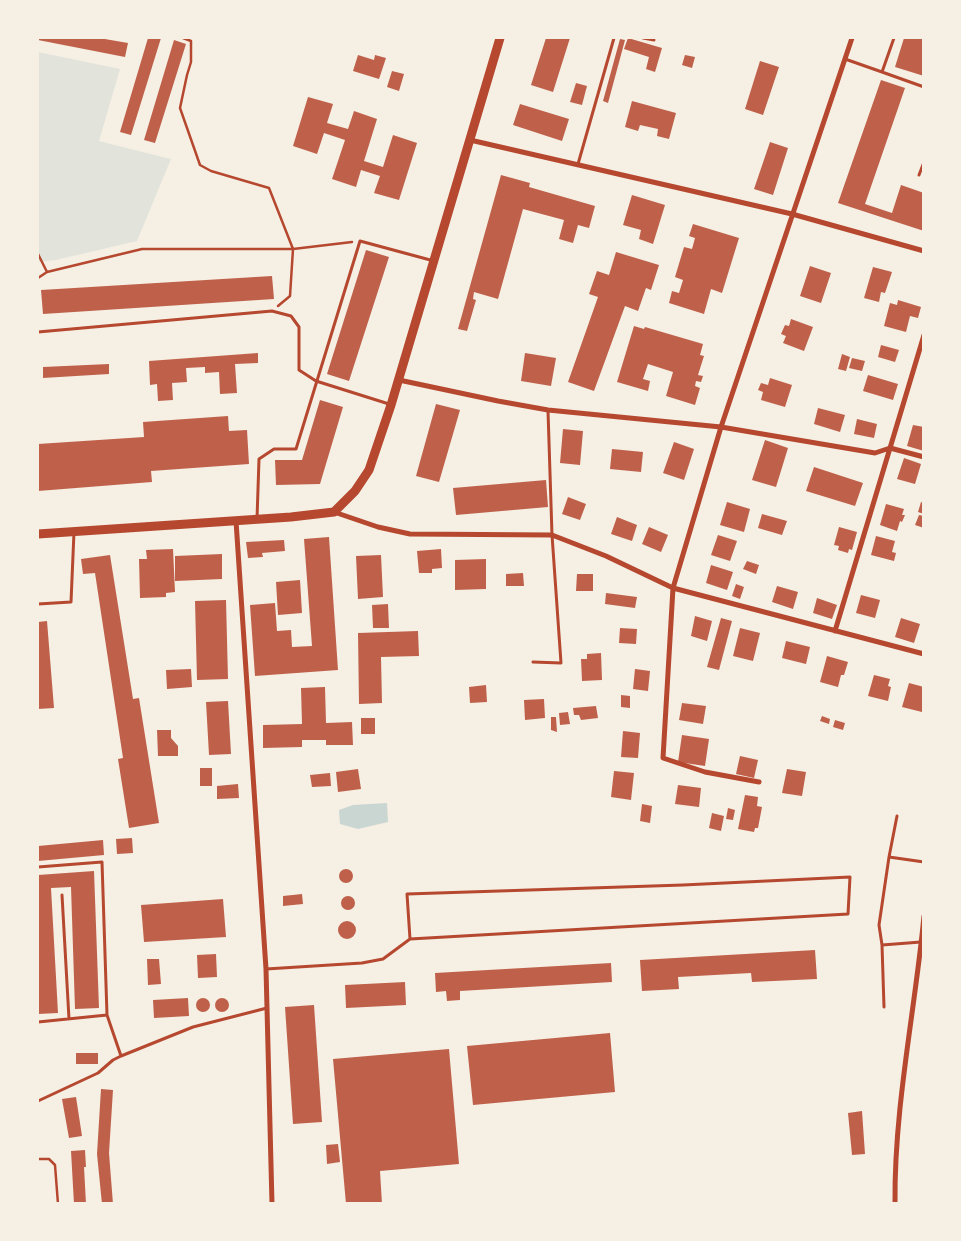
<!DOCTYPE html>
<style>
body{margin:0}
#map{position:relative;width:961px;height:1241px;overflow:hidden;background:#f6efe4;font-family:"DejaVu Sans",sans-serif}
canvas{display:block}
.frame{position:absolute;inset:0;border:39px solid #f6efe4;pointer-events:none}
</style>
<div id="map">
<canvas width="961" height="1241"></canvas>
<div class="frame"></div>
</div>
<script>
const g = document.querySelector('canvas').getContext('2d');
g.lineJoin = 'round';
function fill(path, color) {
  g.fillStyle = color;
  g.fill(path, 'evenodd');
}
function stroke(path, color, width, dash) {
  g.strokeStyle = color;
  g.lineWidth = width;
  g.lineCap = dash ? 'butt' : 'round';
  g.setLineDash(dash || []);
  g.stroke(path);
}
const green = new Path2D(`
 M38 52 120 69 99 141 171 159 137 241 56 260 38 262Z`);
const water = new Path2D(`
 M387 803 388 822 358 829 340 824 339 810 353 805Z`);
const building = new Path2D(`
 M38 38H99L128 43 125 57 38 40Z
 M148 38H161L131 135 120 132Z
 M546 38H570L553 92 531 85Z
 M628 38 662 48 655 72 646 69 649 57 624 49Z
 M904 38H924V76L895 67Z
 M620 39 625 40 608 103 603 101Z
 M174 40 186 44 155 143 144 140Z
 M358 55 374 60 375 55 386 58 379 79 353 71Z
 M685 55 695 57 692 68 682 65Z
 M760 61 779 67 763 115 745 109Z
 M392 71 404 74 399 91 387 87Z
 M881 80 905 88 865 204 892 213 901 185 924 193V231L838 203Z
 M576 83 587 86 582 105 570 102Z
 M308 97 333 104 327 123 348 129 354 111 377 119 364 161 383 167 393 135 417 143 399 200 374 193 380 176 361 170 356 187 332 179 345 140 324 133 317 154 293 146Z
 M632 101 676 113 669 139 657 136 658 129 640 125 638 131 625 127Z
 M520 104 569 119 562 141 513 125Z
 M770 142 788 148 773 195 754 189Z
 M501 175 530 183 529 187 595 206 589 228 578 225 573 243 559 239 564 220 523 209 498 299 474 292 473 299 476 300 467 331 458 329Z
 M632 195 665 205 653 244 639 239 641 230 623 225Z
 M693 224 739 238 722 293 711 289 704 314 669 303 672 291 679 293 683 280 675 277 684 247 692 249 695 238 689 236Z
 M366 250 389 257 349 381 327 374Z
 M616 252 659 265 651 290 646 288 638 311 625 306 594 391 568 382 598 297 589 294 597 271 609 275Z
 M810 266 831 273 821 303 800 296Z
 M873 267 892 272 885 293 881 292 879 302 864 298Z
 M272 276 274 299 43 314 41 290Z
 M898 300 921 307 918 318 910 316 906 332 884 326 890 303 897 305Z
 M791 319 813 327 804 351 783 343 786 336 781 334 785 325 789 326Z
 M634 326 644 329 645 327 703 344 700 355 704 356 698 375 703 376 701 382 696 381 695 386 700 388 695 405 666 396 673 372 648 364 643 379 650 381 648 391 617 382Z
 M881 345 899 350 895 362 878 357Z
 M258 353V363L235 364 237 393 220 394 219 372 205 373V367L186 368 187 382 172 383 173 400 158 401 157 384 150 385 149 361Z
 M525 353 556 358 551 386 521 381Z
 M842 354 850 357 846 371 838 369Z
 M852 358 865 361 862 371 849 368Z
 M109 364V374L43 378V367Z
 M868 375 898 384 893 400 863 391Z
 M770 378 792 385 785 407 761 400 763 392 758 390 761 383 768 385Z
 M320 400 343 407 320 484 276 485 275 460H302Z
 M436 404 460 410 439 482 416 476Z
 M818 408 845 415 840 432 814 424Z
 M228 416 229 431 247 430 249 464 151 471 152 482 38 491V444L144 437 143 422Z
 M857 419 877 424 874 438 854 434Z
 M913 425 924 427V451L907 446Z
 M563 429 583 431 580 465 560 463Z
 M765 440 788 448 776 487 752 480Z
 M674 442 694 449 684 480 663 473Z
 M612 449 643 452 641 472 610 469Z
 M904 458 921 464 915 484 897 479Z
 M814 467 863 483 855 506 806 491Z
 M546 480 548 507 456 515 453 488Z
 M568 497 586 504 580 520 562 514Z
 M727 502 750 509 744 532 720 525Z
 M921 502 924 503V514L918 512Z
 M886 504 904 509 902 515H905L902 522 900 521 897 531 880 525Z
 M762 514 787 521 782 535 758 528Z
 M919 515 924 516V528L915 525Z
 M617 517 637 525 632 541 611 534Z
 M649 527 668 535 661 552 642 544Z
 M839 527 857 532 852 550 849 549 848 553 838 550 839 546 834 545Z
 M718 535 737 541 730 561 711 555Z
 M876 536 895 541 892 552 896 553 894 561 871 555Z
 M329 537 338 670 255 676 250 605 275 603 277 631 291 630 292 647 312 646 304 539Z
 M284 540 285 551 262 553 263 557 248 558 246 542Z
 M173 549 175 592 166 593V597L140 598 139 559H147L146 550Z
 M441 549 442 568 432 569V573H419L417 551Z
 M222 554V579L175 581V556Z
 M110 555 133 699 139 698 159 823 129 828 118 759 123 758 95 573 83 574 81 559Z
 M381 555 383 597 358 599 356 556Z
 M486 559V589L455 590V560Z
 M747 561 759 565 756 574 743 569Z
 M711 565 733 572 727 590 706 583Z
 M523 573 524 586H506V574Z
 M577 574H593V591H576Z
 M300 580 302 613 278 615 276 582Z
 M736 584 744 587 740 599 732 596Z
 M777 586 798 592 793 609 772 602Z
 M606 593 637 597 635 608 605 604Z
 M861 595 880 600 875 618 856 613Z
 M817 598 837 605 832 619 813 613Z
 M226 600 228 679 197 680 195 601Z
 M388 604 389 628H373L372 605Z
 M695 616 712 621 707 641 691 636Z
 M721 618 732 621 719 670 707 667Z
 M901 618 920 624 914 643 895 637Z
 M47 621 54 708 38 709V622Z
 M620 628 637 629 636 644 619 643Z
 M740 628 760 633 753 661 733 656Z
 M418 631 419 656 381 657 382 703 359 704 358 633Z
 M786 641 810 647 806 664 782 658Z
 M601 653 602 680 582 681 581 659H587V654Z
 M827 656 848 662 844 675H841L838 687 820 682Z
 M191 669 192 687 167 689 166 670Z
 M635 669 650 671 648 691 633 689Z
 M874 675 890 679 888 686 891 687 888 701 868 696Z
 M909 683 924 687V704L922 712 902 707Z
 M486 685 487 702 470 703 469 687Z
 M325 687 326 723 352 722 353 745H326V740H302V747L263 748V725L302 724 301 688Z
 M621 695 630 696V708L621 707Z
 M544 699 545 718 525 720 524 700Z
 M228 701 231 754 209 755 206 702Z
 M682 703 706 706 703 724 679 720Z
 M596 706 598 718 581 720 579 715H574L573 708Z
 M568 712 570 724 560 725 559 713Z
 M822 716 830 719 829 724 820 721Z
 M551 717H556L557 732 551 730Z
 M361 718H375V734H361Z
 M835 720 845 723 843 730 833 727Z
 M157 730H171V738L178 746V756H158Z
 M623 731 640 733 638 758 621 757Z
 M682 735 709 739 705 766 678 762Z
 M740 756 758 760 754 778 736 774Z
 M200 768H212V786H200Z
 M358 769 361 789 338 792 336 772Z
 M787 769 806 772 802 796 782 793Z
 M614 771 634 773 631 800 611 797Z
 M330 773 331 786 312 787 310 775Z
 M238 784 239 798 217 799V786Z
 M678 785 701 788 699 807 675 804Z
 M745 795 758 797 757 806 762 807 758 828H755L754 832 738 829Z
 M642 804 652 806 650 823 640 821Z
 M728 808 735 810 733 820 726 819Z
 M712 813 724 816 721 831 709 828Z
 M132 838 133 853 117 854 116 839Z
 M103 840 104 855 38 861V846Z
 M339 876a7 7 0 1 1 14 0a7 7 0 1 1-14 0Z
 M94 871 99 1008 75 1009 71 887 51 888 58 1013 38 1014V875Z
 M302 894 303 904 283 906V896Z
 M341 903a7 7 0 1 1 14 0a7 7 0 1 1-14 0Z
 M223 899 226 937 144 942 141 905Z
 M338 930a9 9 0 1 1 18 0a9 9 0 1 1-18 0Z
 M815 950 817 979 752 982 751 973 678 977 679 989 642 991 640 960Z
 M216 954 217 977 198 978 197 955Z
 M147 959H159L161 984 148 985Z
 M611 963 612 982 460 991V1000L447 1001 446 991 436 992 435 973Z
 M405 982 406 1005 346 1008 345 985Z
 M215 1005a7 7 0 1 1 14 0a7 7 0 1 1-14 0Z
 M196 1005a7 7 0 1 1 14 0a7 7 0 1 1-14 0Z
 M188 998 189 1016 154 1018 153 1000Z
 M314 1005 322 1122 293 1124 285 1007Z
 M610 1033 615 1092 473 1105 467 1046Z
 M449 1049 459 1164 380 1171 382 1204H346L333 1059Z
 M76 1053H98V1064H76Z
 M101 1089 113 1090 109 1153 113 1204H102L97 1154Z
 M76 1097 82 1136 69 1138 62 1099Z
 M862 1111 865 1154 852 1155 848 1113Z
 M338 1144 340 1162 327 1164 326 1145Z
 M85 1150 86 1167H84L86 1204H74L71 1151Z`);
const path = new Path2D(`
 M183 38 191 41V62L187 75 180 108 200 165 211 171 269 188 293 249 290 296 278 306
 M38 254 47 272 38 278
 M47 272 142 249H293L352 242
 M38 1159H49L55 1165 58 1204`);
const service = new Path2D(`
 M643 38 654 40
 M894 38 882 72 924 87
 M845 59 882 72
 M578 164 614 38
 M919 175 924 162
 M38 332 272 311 291 316 299 327V370L316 381 389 404
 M257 519 259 459 274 449H296L360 241 434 261
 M38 604 71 602 74 532
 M533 662 561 663 552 535 548 411
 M889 857 924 862
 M38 867 102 862 107 1015 121 1056
 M62 895 69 1019
 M882 945 921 942
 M266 969 362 963 383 959 410 939 848 914 850 877 683 885 407 894 410 939
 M884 1007 882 945 879 925 889 857 897 816
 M38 1022 107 1015
 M38 1101 98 1073 113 1060 121 1056 193 1027 267 1008`);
const minor = new Path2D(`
 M470 140 792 214 924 251
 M399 380 498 401 548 410 721 427 875 453 890 448 924 457
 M334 512 378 527 410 534 552 535 606 556 673 588 924 654
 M236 521 266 969 272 1204
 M835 631 924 335
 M759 782 705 772 663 758 673 588 721 427 852 38
 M895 1204C894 1107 915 1011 924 916`);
const secondary = new Path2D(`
 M38 534 291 517 334 512 355 491 369 470 391 405 500 38`);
fill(green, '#e2e4dc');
fill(water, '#c9d6d2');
fill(building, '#bf614a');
stroke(path, '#b5482f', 2.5);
stroke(service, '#b5482f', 3);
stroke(minor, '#b5482f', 5);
stroke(secondary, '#b5482f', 9);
</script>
